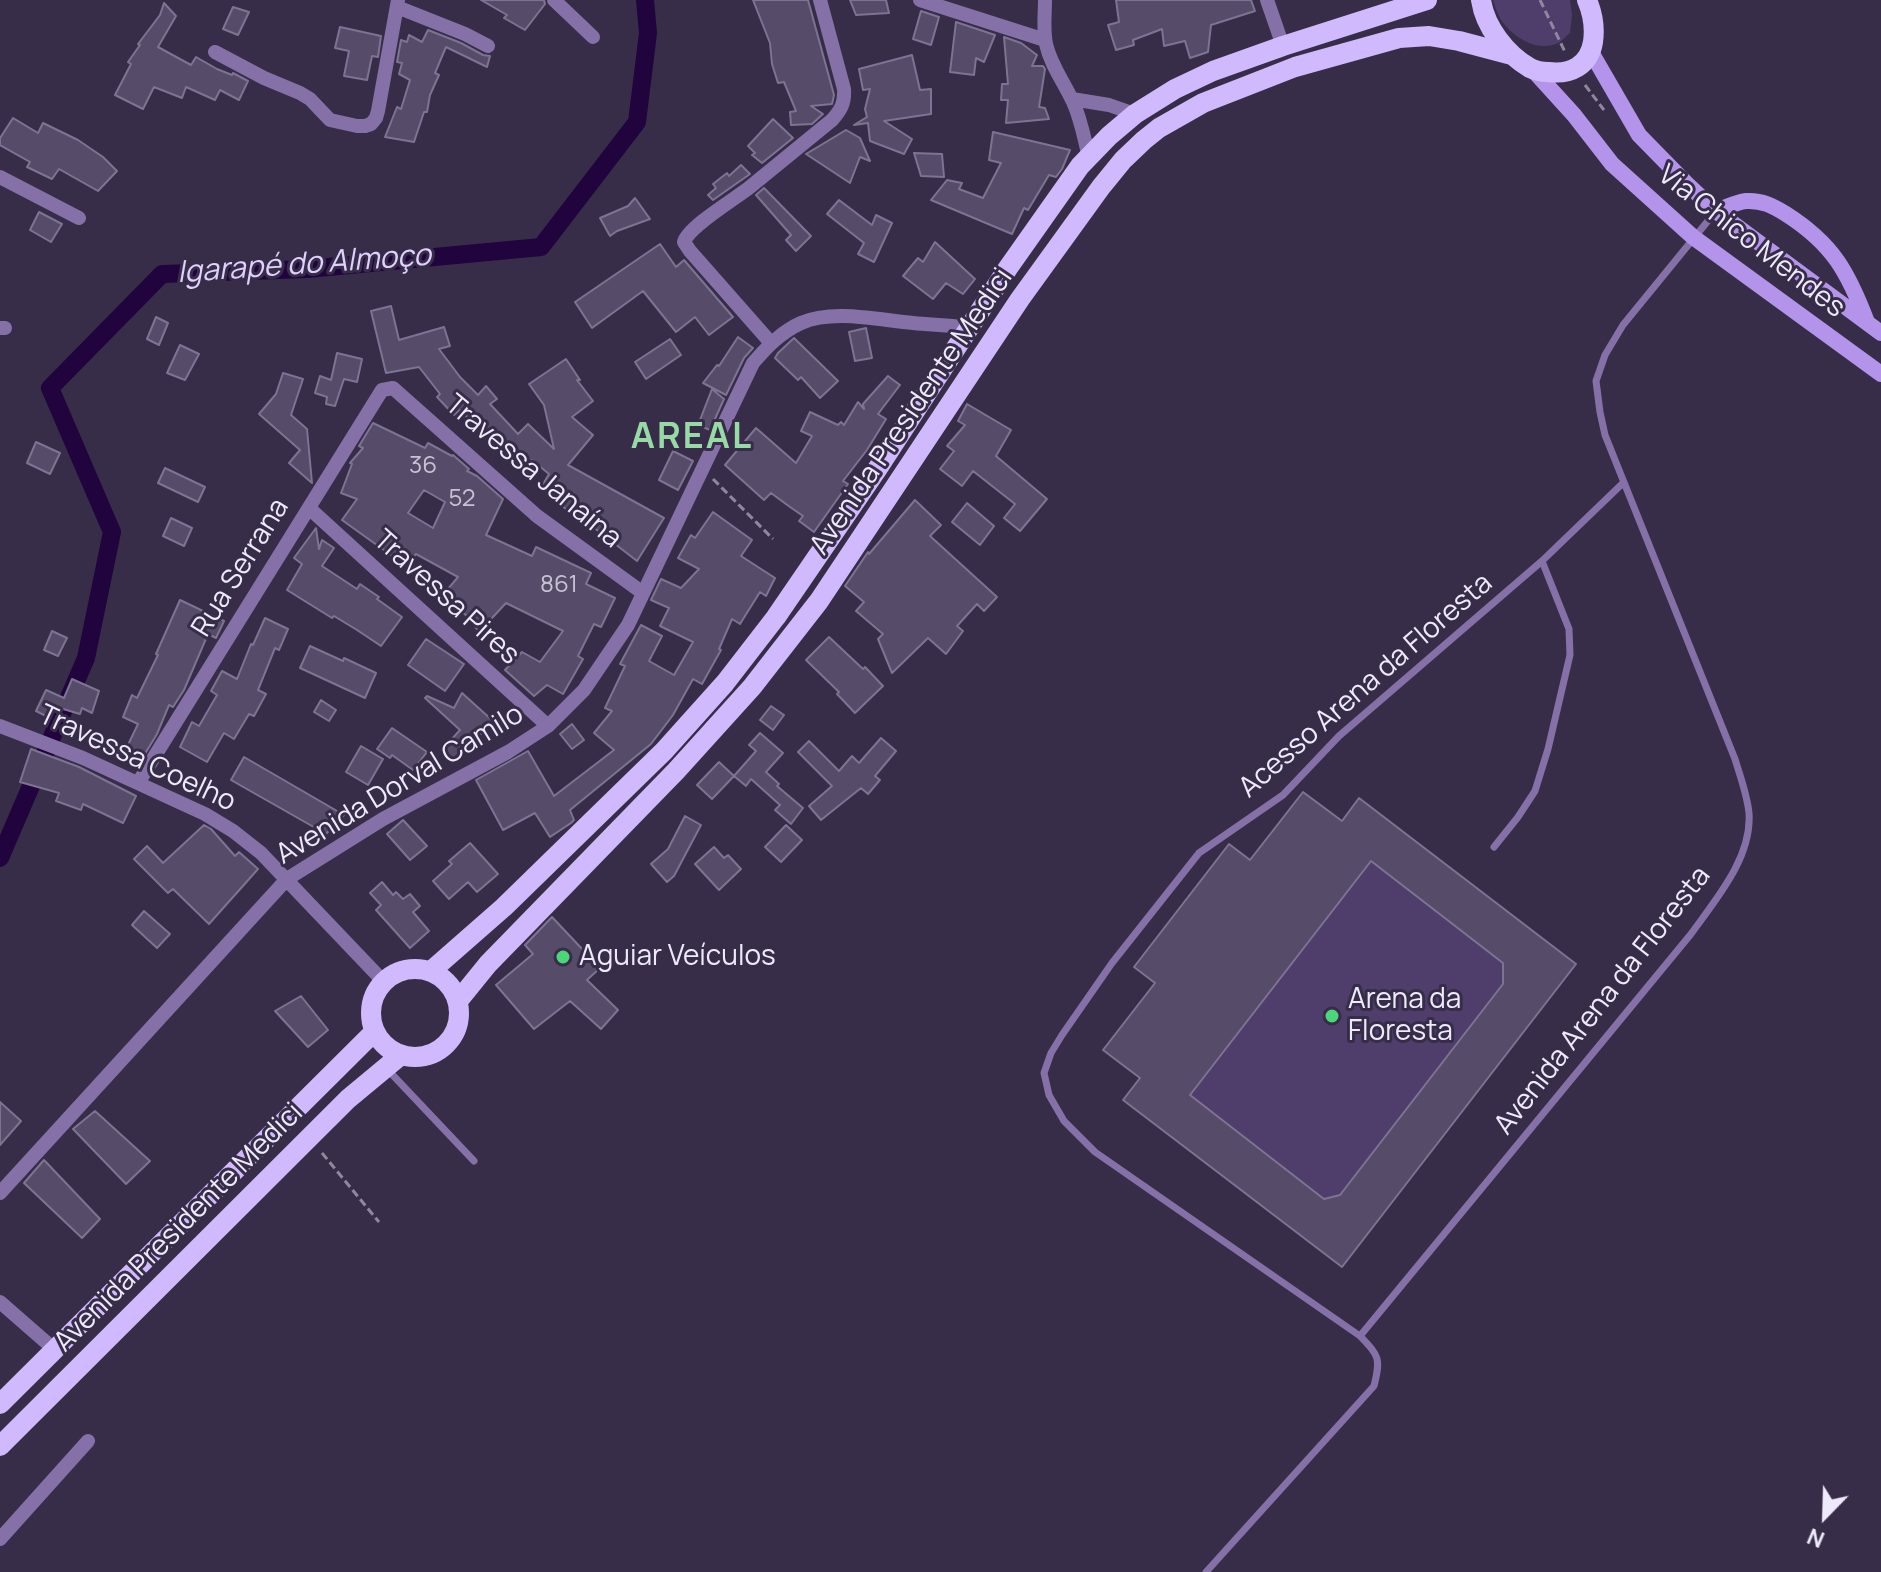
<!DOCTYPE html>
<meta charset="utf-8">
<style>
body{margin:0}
#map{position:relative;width:1881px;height:1572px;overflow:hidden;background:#372d48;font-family:Manrope,sans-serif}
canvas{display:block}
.north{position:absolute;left:1785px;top:1476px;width:80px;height:80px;-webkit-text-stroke:6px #372d48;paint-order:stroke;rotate:203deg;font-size:22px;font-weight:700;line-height:32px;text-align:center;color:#efeafb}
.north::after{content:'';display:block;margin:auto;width:28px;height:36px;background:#efeafb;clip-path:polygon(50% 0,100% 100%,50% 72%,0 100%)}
</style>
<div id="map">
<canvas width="1881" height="1572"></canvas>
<div class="north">N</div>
</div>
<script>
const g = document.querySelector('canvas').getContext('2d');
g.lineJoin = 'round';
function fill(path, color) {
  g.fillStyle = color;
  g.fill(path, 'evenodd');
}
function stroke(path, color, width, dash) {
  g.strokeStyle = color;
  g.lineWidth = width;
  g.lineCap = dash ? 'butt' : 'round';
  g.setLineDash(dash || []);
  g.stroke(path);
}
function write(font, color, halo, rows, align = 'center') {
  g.font = font + ' Manrope,sans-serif';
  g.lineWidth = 6;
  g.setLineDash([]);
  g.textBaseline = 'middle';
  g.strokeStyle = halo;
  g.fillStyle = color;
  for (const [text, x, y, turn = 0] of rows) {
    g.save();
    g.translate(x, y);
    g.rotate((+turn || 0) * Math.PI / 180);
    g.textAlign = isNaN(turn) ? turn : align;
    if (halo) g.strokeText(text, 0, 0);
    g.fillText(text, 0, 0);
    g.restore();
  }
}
const green = new Path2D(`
 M1493 0H1570L1572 15 1570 33C1566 36 1564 39 1560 42 1539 54 1511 37 1500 18 1497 13 1495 6 1493 0Z
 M1303 792 1341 821 1359 798 1576 964 1342 1267 1123 1100 1140 1078 1103 1050 1155 983 1134 967 1229 844 1250 859Z`);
const canal = new Path2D(`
 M0 858 86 658 112 532 50 388 162 274 307 269 541 247 637 122 648 33 645 0`);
const building = new Path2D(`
 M481 0H544L545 4 525 30 504 18 507 15Z
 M753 0H808L834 95 832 104 811 106 823 114 812 124 791 125 790 112 796 111 784 82 778 83 772 64 770 43Z
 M850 0H886L889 13 856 15Z
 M1116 0H1251L1255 11 1211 25 1208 52 1190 58 1185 41 1164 46 1162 29 1133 40 1134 45 1116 50 1108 25 1119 22Z
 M164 3 176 16 158 47 191 65 196 57 217 69 232 75 233 73 248 81 239 100 220 90 215 100 186 87 182 98 154 87 143 109 115 95 131 64 128 62 140 45 138 44 160 15Z
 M233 7 249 12 238 35 223 29Z
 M921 11 939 17 931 45 913 39Z
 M956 22 995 35 984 62 976 58 974 75 950 72Z
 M340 27 381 36 378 57 372 56 367 80 344 76 349 51 335 48Z
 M428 30 461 43 483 55 490 56 487 67 446 47 435 73 439 75 430 95 427 112H424L414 142 385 137 397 107 401 109 410 80 399 74 402 63 397 62 401 40 407 42 409 35 422 42Z
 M1004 37 1021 43 1037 55 1032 66H1043L1045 69 1039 107 1045 108 1049 119 1006 123 1008 100H1001L1002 84H1008Z
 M912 55 920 90 931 89V114L884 121 912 139 904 154 870 141 868 123 854 125 867 117 865 109 870 89 863 90 859 69Z
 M13 118 38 133 43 123 78 140 103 157 117 171 98 191 59 169 52 179 27 167 30 162 0 145V138Z
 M773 119 793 138 762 163 752 155 755 153 748 146Z
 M846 130 860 138 870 161 860 157 850 183 806 154Z
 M993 132 1070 150 1062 169 1056 177 1049 175 1028 210 1024 208 1012 234 931 200 947 180 962 183 959 189 983 198 1001 163 989 160Z
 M914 153 942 154 944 177 921 176Z
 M741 165 750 174 713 200 708 195 716 188 713 184 727 173 729 176Z
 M764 188 811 236 796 251 786 240 791 235 756 195Z
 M635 198 650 219 617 231 610 236 600 218 628 206Z
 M839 200 872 225 876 215 892 223 874 262 858 254 864 243 827 214Z
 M39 212 62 224 51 242 30 230Z
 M935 242 975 279 963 294 946 283 933 299 903 276 918 258 923 262Z
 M660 244 676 267 684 260 733 317 709 335 695 317 676 332 643 291 592 328 575 302Z
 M391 306 399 340 444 327 450 346 439 349 460 377 478 395 486 386 497 399 490 404 518 434 528 424 554 449 544 405 529 384 566 359 580 380H577L593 401 572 417 593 435 568 465 664 518 637 561 597 530 570 513 556 500 557 497 542 486 549 474 532 460 523 469 492 439 489 441 460 410 454 415 437 397 440 394 419 367 386 373 371 311Z
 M156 317 168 323 159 345 147 339Z
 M866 328 872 358 855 361 849 332Z
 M738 337 753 348 744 358 726 395 703 383 717 365 719 366Z
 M794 338 838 381 820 398 801 377 798 380 775 358 778 353Z
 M670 339 681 355 646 379 635 362Z
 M180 345 199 354 185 380 167 373Z
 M337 353 362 359 357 382 344 379 335 406 326 404 327 397 315 393 320 376 331 380Z
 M283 373 303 379 291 415 307 429 312 483 289 463 300 450 259 414 276 394Z
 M888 376 900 385 878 414 886 419 867 450 843 481 848 484 814 532 799 521 803 516 790 507 771 493 764 500 725 465 756 428 796 463 812 436 801 431 810 412 838 425 841 422 844 425 858 402 864 409 863 404Z
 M712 389 724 399 710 430 698 425Z
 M967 404 1011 430 996 456 1047 499 1020 531 1004 518 1015 504 973 471 962 486 940 469 954 451 947 446 965 425 958 421Z
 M373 423 425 448 428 443 452 456 453 455 469 469 467 471 477 476 503 499 486 535 532 556 536 547 591 573 586 584 615 598 601 627 594 624 578 656 583 659 563 694 547 685 534 696 505 670 522 652 540 662 563 631 506 603 479 632 467 616 442 596 458 577 416 554 406 566 342 520 357 499 341 493 352 464 350 463 363 448 359 446ZM424 490 445 502 433 528 408 513Z
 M36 442 60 453 50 474 27 463Z
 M673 451 693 461 678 490 659 480Z
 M165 468 205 487 198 502 158 483Z
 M915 500 941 525 930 536 997 597 984 611 977 604 957 626 963 631 946 654 928 638 892 673 878 639 883 634 856 611 864 602 845 586 868 552 869 554Z
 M967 503 994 526 980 545 952 522Z
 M713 512 752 540 741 556 775 578 766 596 760 592 740 624 732 619 719 649 721 650 702 684 693 679 673 715 651 744 570 810 574 820 571 823 550 837 535 813 503 830 476 780 528 751 554 796 614 750 594 733 612 711 605 708 625 666 620 664 641 625 662 636 649 661 674 675 693 642 660 626 669 608 651 600 661 579 681 588 699 569 678 558 691 535 695 538Z
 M171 518 192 528 184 546 163 536Z
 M316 528 319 549 322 540 334 548 322 566 357 589 360 584 379 597 377 599 402 617 381 646 357 630 334 616 332 618 287 590 302 564 294 558Z
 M180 600 224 621 216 638 208 634 184 690 173 707 169 705 157 734 143 757 126 749 138 724 123 717 132 695 137 698 158 655 156 654Z
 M265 618 288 629 279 650 275 648 258 690 266 694 254 716 249 714 234 739 224 733 207 762 180 747 192 722 199 726 217 695 211 691 222 671 237 679 251 644 253 645Z
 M52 631 67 638 58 656 44 650Z
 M829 637 863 669 865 667 883 686 855 713 837 694 839 692 806 660Z
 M426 639 464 664 445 691 408 665Z
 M310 646 343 661 344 658 376 673 365 698 300 668Z
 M72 679 99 691 92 713 82 708 80 714 53 706 48 717 36 711 46 690 64 698Z
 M462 693 493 721 454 763 441 751 460 730 425 698 427 696 454 708Z
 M321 700 336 710 329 721 314 712Z
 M771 706 784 715 773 730 760 720Z
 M572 724 584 740 572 749 560 734Z
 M392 728 427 752 413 770 392 755 390 758 377 749Z
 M760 733 783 753 766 772 779 784 777 786 803 808 791 824 775 810 780 805 751 779 746 786 734 776 756 751 749 745Z
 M881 738 896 751 875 776 880 780 868 794 861 788 821 820 809 806 832 786 798 752 809 741 839 771 852 756 859 763Z
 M361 746 383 759 368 785 346 772Z
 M31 749 79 767 136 796 123 823 83 804 81 810 56 801 59 793 20 782Z
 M244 757 344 815 326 834 231 780Z
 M719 762 734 776 712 799 697 785Z
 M1303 792 1342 821 1359 798 1576 964 1342 1267 1123 1100 1140 1078 1103 1050 1155 983 1134 967 1229 844 1250 860ZM1371 861 1503 963V984L1340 1195 1324 1199 1190 1095Z
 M685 816 701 825 674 876 667 882 651 864 668 849Z
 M403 820 427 846 410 860 387 834Z
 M204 825 211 829 235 856 239 852 258 869 209 924 173 889 168 893 134 859 147 846 163 863Z
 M786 825 802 840 781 862 765 847Z
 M470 843 498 874 477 892 468 882 449 899 433 881 452 864 449 861Z
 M714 847 724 858 728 855 741 869 719 890 695 864Z
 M382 882 393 895 396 892 403 899 410 894 420 906 413 912 429 931 410 948 376 910 381 905 370 893Z
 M144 911 170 934 157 948 132 925Z
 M552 917 600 968 587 980 618 1010 601 1029 570 1001 534 1029 496 985 533 954 525 945Z
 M301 996 328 1030 308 1047 275 1011Z
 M0 1102 21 1121 0 1145Z
 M95 1111 150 1161 126 1184 73 1129Z
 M44 1160 100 1219 82 1238 24 1183Z`);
const path = new Path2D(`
 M1540 0 1566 54
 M1585 85 1604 110
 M713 479 773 539
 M322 1153 379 1222`);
const lane = new Path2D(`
 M1494 847 1518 817 1535 791 1548 749 1570 655 1569 629 1542 561
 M387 1069 474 1161
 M1360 1336 1095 1152 1064 1121 1049 1095 1044 1073 1051 1053 1062 1035 1112 963 1199 853 1283 795 1339 736 1542 561 1623 483
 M1206 1572 1374 1386C1381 1358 1379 1356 1360 1336L1691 934C1716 899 1752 858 1749 813 1747 794 1740 776 1735 759L1605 435 1600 412 1596 381 1605 355 1623 325 1716 211`);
const street = new Path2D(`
 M554 0 593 37
 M920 0 1045 40
 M1045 0C1045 14 1043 30 1046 44 1051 66 1064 82 1073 102 1081 119 1084 138 1089 157
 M1267 0 1283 46
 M397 7 465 34 488 46
 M215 52 264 78 300 93 310 99 330 120 357 126H365L371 124 376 118 378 111 398 0
 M1072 99 1109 105 1135 114
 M0 177 79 218
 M0 328H5
 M771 343 690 251 684 242C689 226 735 199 750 187 777 165 805 142 832 120 841 110 845 103 844 89L820 0
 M309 508 548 726
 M0 726 83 758 205 814 233 831 261 853 383 981
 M138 783 382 390 393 388 537 516 643 593
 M0 1193 287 879 383 819 508 752 548 726 584 690 628 625 753 363C767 347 781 332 801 323 833 309 879 320 913 323 932 325 950 325 969 328
 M0 1302 55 1350
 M0 1539 88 1441`);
const secondary = new Path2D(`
 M1591 52 1639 135 1687 184 1716 211 1881 333
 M1534 71 1574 115 1612 164 1693 237 1881 374
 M1716 211C1725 208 1736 202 1746 201 1762 200 1773 206 1786 214 1833 244 1848 272 1867 322`);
const primary = new Path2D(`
 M1481 0C1485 27 1506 54 1530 68 1536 71 1541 72 1548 72 1570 75 1589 66 1593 42 1595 28 1593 14 1587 0
 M371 1013a44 44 0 1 1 88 0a44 44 0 1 1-88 0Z
 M431 971 504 907 664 751 725 683 776 617 878 468 1008 268 1080 166 1109 136 1135 114 1175 89 1213 71 1283 46 1427 0
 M458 1001 488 964 676 771 752 687 819 601 1020 299 1101 187 1123 160 1144 140 1159 128 1203 103 1295 67 1399 38 1429 36 1459 41 1512 55
 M0 1404 374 1032
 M0 1446 348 1099 401 1055`);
const markers = [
 [563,957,8,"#4bd677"],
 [1332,1016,8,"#4bd677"]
];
const numberNames = [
 ["36",423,466],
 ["52",462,499],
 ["861",559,585]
];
const streetNames = [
 ["Via Chico Mendes",1751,242,38],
 ["Avenida Presidente Medici",912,412,-56],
 ["Travessa Janaína",533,472,40],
 ["Rua Serrana",241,568,-58],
 ["Travessa Pires",446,598,42],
 ["Acesso Arena da Floresta",1366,686,-41],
 ["Travessa Coelho",137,759,25],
 ["Avenida Dorval Camilo",400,785,-31],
 ["Avenida Arena da Floresta",1603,1001,-52],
 ["Avenida Presidente Medici",179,1228,-45]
];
const poiNames = [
 ["Aguiar Veículos",579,957],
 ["Arena da",1348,1000],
 ["Floresta",1348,1032]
];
const waterNames = [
 ["Igarapé do Almoço",304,265,-4]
];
const districtNames = [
 ["AREAL",692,438]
];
fill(green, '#4f3e6c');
stroke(canal, '#21033e', 18);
fill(building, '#564c69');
stroke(building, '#7d7392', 2);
stroke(path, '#8f879d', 3, [8, 4]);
stroke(lane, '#8571a8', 7);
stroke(street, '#8571a8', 14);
stroke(secondary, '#b493eb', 16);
stroke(primary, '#d1b9fd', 20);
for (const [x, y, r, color] of markers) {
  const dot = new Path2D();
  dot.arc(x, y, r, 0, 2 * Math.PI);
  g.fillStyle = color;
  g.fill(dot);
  stroke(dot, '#372d48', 3);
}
write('24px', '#c9c2d6', null, numberNames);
write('28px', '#efeafb', '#372d48', streetNames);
write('28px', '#efeafb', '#372d48', poiNames, 'left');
write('italic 30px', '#dfd0fd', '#372d48', waterNames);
g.letterSpacing = '2px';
write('bold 36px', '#97daa5', '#372d48', districtNames);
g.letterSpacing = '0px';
</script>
